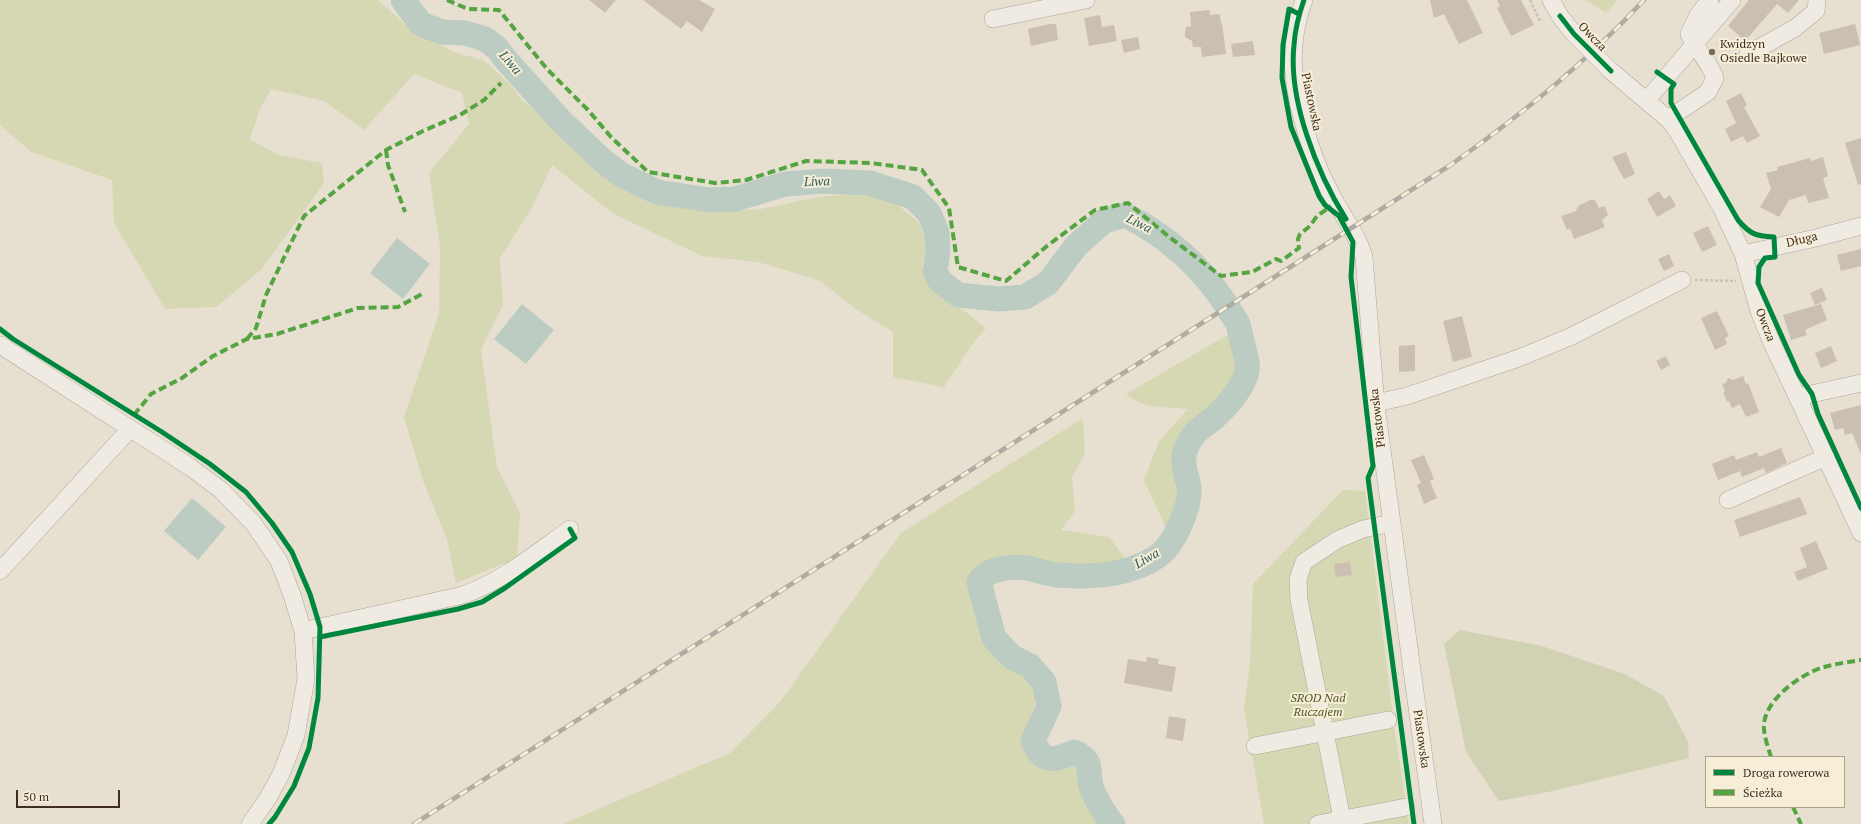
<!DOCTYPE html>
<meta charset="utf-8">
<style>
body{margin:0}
#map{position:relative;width:1861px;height:824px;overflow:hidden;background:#e7e0d1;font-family:"PT Serif",serif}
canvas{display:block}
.legend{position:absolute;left:1705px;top:756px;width:140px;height:52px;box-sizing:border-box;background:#f7eed8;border:1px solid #ada18e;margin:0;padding:5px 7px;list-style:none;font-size:12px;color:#3d2e20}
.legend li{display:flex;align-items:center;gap:8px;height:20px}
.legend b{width:20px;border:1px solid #ada18e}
.scale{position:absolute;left:16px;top:790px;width:104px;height:18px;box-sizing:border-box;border:2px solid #3d2e20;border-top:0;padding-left:5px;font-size:12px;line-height:14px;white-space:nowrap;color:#3d2e20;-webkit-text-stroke:3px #f7eed8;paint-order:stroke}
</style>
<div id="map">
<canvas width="1861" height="824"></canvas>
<ul class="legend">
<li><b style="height:5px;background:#00873e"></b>Droga rowerowa</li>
<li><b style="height:5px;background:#54a441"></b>Ścieżka</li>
</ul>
<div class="scale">50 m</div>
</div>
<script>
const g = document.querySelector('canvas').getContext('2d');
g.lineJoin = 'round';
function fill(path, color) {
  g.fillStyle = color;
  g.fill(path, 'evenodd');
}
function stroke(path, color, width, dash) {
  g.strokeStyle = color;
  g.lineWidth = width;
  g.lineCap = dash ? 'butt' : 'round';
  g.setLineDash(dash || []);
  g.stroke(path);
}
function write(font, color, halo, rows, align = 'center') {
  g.font = font + ' "PT Serif",serif';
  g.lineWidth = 4;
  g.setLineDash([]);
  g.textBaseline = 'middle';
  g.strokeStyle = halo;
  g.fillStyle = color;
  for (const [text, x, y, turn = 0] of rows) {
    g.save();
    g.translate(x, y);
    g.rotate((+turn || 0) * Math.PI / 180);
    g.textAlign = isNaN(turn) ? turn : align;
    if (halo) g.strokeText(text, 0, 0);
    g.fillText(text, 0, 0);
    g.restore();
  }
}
const green = new Path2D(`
 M0 0H378L405 24 453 52 483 60 509 83 521 99 541 115 560 138 580 155 609 176 644 193 677 205 725 209 756 210 819 197 849 194 876 195 899 206 917 221 928 240 922 266 935 291 967 313 986 328 974 342 944 387 893 377V332L857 310 819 280 758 262 702 256 612 213 552 165 533 206 500 258 503 305 481 350 497 467 520 513 517 558 456 583 447 539 423 481 404 417 439 313 440 247 429 173 469 124 462 93 414 74 364 130 324 101 271 89 260 109 250 139 278 155 322 163 324 183 262 269 216 307 165 309 114 223 112 180 31 152 0 125Z
 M1586 0H1618L1606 13Z
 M1229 334 1238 366 1215 408 1187 430 1173 464 1178 505 1167 530 1144 480 1159 441 1188 409C1168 407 1141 409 1126 394Z
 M1083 418 1085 454 1072 477 1075 511 1061 530 1109 537 1128 562 1064 568 1018 556 978 570 969 585 989 642 1038 692 1023 743 1045 769 1072 760 1098 824H563L730 753 780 702 901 533Z
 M1343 490 1365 491 1395 733 1409 824H1264L1244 708 1250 664 1253 584Z`);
const cemetery = new Path2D(`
 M1460 630 1542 646 1625 674 1664 696 1688 742 1689 758 1548 792 1499 801 1466 752 1444 644Z`);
const water = new Path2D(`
 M397 238 430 264 403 299 370 273Z
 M522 304 554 330 526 364 494 339Z
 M192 498 226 527 198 560 164 531Z`);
const river = new Path2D(`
 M403 0 421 24 442 32 465 33 485 39 497 48 507 61 561 121 602 160 622 175 657 192 709 200 735 199 785 184 824 181 870 183 913 197 929 213 937 232 938 251 935 271 940 281 958 295 999 299 1025 297 1048 283 1076 246 1104 221 1125 215C1166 235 1202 267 1227 306 1230 312 1235 318 1238 324 1240 331 1241 338 1243 345 1246 357 1250 367 1245 378 1239 392 1226 407 1215 417 1200 430 1194 429 1185 451 1181 462 1187 476 1189 487 1191 506 1174 545 1158 556 1152 560 1143 565 1136 567 1112 577 1083 577 1057 575 1047 574 1037 570 1027 568 1011 566 988 568 979 582L994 638 1012 657 1030 666 1044 682 1049 706 1033 741C1043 765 1054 760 1074 752 1094 761 1087 769 1091 786 1094 796 1106 817 1113 824`);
const building = new Path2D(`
 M589 0H616L605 13Z
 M643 0H699L715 9 702 32 687 21 681 29Z
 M1430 0H1467L1483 33 1459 44 1444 14 1434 18Z
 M1497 0H1521L1534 25 1511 36 1497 8 1500 6Z
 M1749 0H1799L1788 13 1777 4 1745 41 1728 26Z
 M1210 10V15L1219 14 1220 16 1221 23H1222L1226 54 1202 57 1201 47H1193L1192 41 1185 37V32L1186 27 1191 26 1190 12Z
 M1100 15 1102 27 1114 25 1117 41 1089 46 1084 18Z
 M1049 24H1056L1058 40 1031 46 1028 29Z
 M1855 24 1860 45 1824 54 1819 33Z
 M1138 37 1140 49 1124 53 1121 40Z
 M1253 41 1255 55 1233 57 1231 44Z
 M1741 93 1747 105 1744 107 1760 136 1747 143 1743 136 1731 142 1725 129 1736 123 1726 101Z
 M1861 138V184L1858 185 1845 143Z
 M1626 152 1635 174 1624 179 1612 157Z
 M1823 157 1828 176 1823 178 1829 198 1808 203 1806 195 1789 200 1779 217 1760 207 1771 189 1766 173 1778 170 1777 167 1810 158 1811 161Z
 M1659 191 1664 199 1670 195 1676 206 1657 217 1647 199Z
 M1590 200H1595L1599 208 1605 206 1608 215 1602 220 1605 227 1574 239 1570 228 1567 230 1561 216 1576 211 1578 206Z
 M1708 226 1717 245 1702 252 1693 233Z
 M1861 249V266L1841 271 1837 255Z
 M1669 254 1674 266 1664 271 1658 259Z
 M1822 288 1827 300 1815 305 1810 293Z
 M1821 304 1827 320 1805 330 1807 335 1791 340 1783 315Z
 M1717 311 1729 336 1725 338 1727 344 1715 350 1701 318Z
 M1462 316 1472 357 1453 362 1443 321Z
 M1415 345V371L1399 372V346Z
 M1831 346 1837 361 1821 368 1815 353Z
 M1666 356 1670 365 1661 370 1656 361Z
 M1743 376 1746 384 1748 383 1759 412 1746 417 1740 404 1732 408 1729 401 1727 402 1723 392 1725 391 1722 384 1726 383 1728 378 1733 380Z
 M1861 405V454L1852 433 1845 435 1843 428 1835 430 1830 413Z
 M1781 448 1787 463 1766 473 1764 468 1742 477 1740 471 1718 480 1712 464 1734 455 1736 460 1757 452 1759 457Z
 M1424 455 1434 479 1430 481 1437 498 1424 504 1417 485 1421 483 1411 460Z
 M1800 497 1807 514 1740 537 1734 520Z
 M1816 541 1828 569 1798 581 1794 572 1807 567 1800 548Z
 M1350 562 1352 575 1336 577 1334 564Z
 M1147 657 1159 659 1158 664 1176 667 1172 692 1124 683 1128 659 1146 662Z
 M1169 716 1186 719 1183 741 1166 738Z`);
const path = new Path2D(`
 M1530 0 1540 21
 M1695 280 1736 281`);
const minor = new Path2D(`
 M1304 0C1299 14 1295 30 1294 45 1289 88 1310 154 1330 192 1341 214 1357 233 1364 257L1376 406 1433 824
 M1551 0 1560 16
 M993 19 1086 0
 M1748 54 1795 28 1816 11 1817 0
 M1611 71 1668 119 1676 129 1721 207 1743 254 1759 311 1771 341 1861 533
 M1647 100 1732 0
 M1668 119 1708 92 1715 78C1709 61 1697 51 1689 34L1698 15 1710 0
 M1743 254 1816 238 1861 226
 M0 345 190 467 221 490 253 523 279 561 292 595 303 631 306 679 296 735 282 772 268 798 250 824
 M1798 397 1861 383
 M1376 403 1407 396 1519 358 1572 336 1682 280
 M1728 500 1826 457
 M0 571 130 429
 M303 631 463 595C503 581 536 553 570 529
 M1255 746 1388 720
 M1318 824 1406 807
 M1343 824 1299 600 1298 579 1304 562 1337 540 1363 529 1392 523`);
const rail = new Path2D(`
 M414 824 1449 166C1519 117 1586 63 1644 0`);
const minorBridge = new Path2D(`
 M1560 16 1574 34 1611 71`);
const quiet = new Path2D(`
 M447 0 468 9 499 10 547 69 588 110 611 137 648 172 715 183 746 180 806 161 871 163 922 170 949 208 958 267 1006 281 1047 246 1095 210 1128 203 1168 236 1221 276 1252 272 1276 259 1281 261 1299 248 1298 239 1300 234 1310 226 1317 216 1331 206
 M386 150 388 165 405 212
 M247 339 256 328 266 295 304 216 386 150 423 131 460 115 484 100 501 83
 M134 415 151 394 182 378 213 356 247 339 277 334 358 308 398 307 422 294
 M1771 757C1768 747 1763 734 1764 724 1766 699 1800 675 1821 668 1834 664 1848 662 1861 660
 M1793 807 1801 824`);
const cycleway = new Path2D(`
 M1304 0C1299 14 1295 30 1294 45 1288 100 1317 173 1346 219
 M1299 14 1289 9 1283 45 1282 78 1291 127 1319 196 1325 205 1339 216 1353 242 1351 277 1373 466 1368 478 1414 824
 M1560 16 1574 34 1611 71
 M1657 72 1674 84 1671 89V103L1738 220C1750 234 1755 236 1774 237L1775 257 1765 258 1759 267 1758 283 1799 375 1812 394 1818 414 1861 508
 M0 329 13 339 162 432 210 464 246 492 272 523 292 552 310 594 320 627 318 698 309 748 294 786 275 817 269 824
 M320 637 458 609 482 602 505 588 575 538 570 529`);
const markers = [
 [1712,52,4,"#786c5e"]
];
const streetNames = [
 ["Owcza",1592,37,46],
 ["Piastowska",1311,102,78],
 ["Długa",1802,240,-13],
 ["Owcza",1765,325,69],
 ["Piastowska",1378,418,-97],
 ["Piastowska",1421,739,82]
];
const poiNames = [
 ["Kwidzyn",1720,45],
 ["Osiedle Bajkowe",1720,59]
];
const parkNames = [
 ["SROD Nad",1318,699],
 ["Ruczajem",1318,713]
];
const waterNames = [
 ["Liwa",510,63,49],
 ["Liwa",817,182,-2],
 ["Liwa",1139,224,27],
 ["Liwa",1147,559,-30]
];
fill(green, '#d6d7b3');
fill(cemetery, '#d1d1b3');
fill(water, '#bcccc2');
stroke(river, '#bcccc2', 25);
fill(building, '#cbbfb2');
stroke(minor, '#ada599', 18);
stroke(path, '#c8c2b9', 2.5, [3, 2]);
stroke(minor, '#efebe3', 17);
stroke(rail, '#afaaa2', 4.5);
stroke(rail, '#f7eed8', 3, [9]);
stroke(minorBridge, '#ada599', 18, []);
stroke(minorBridge, '#efebe3', 17);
stroke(quiet, '#54a441', 4, [8, 4]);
stroke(cycleway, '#00873e', 5);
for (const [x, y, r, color] of markers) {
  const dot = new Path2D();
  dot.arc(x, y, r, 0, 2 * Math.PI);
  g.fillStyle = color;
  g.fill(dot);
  stroke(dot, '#f7eed8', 1.5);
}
write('12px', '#3d2e20', '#f7eed8', streetNames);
write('12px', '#3d2e20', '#f7eed8', poiNames, 'left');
write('italic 12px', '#4d5a26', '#f7eed8', parkNames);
write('italic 13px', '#2f5d5a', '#f7eed8', waterNames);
</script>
